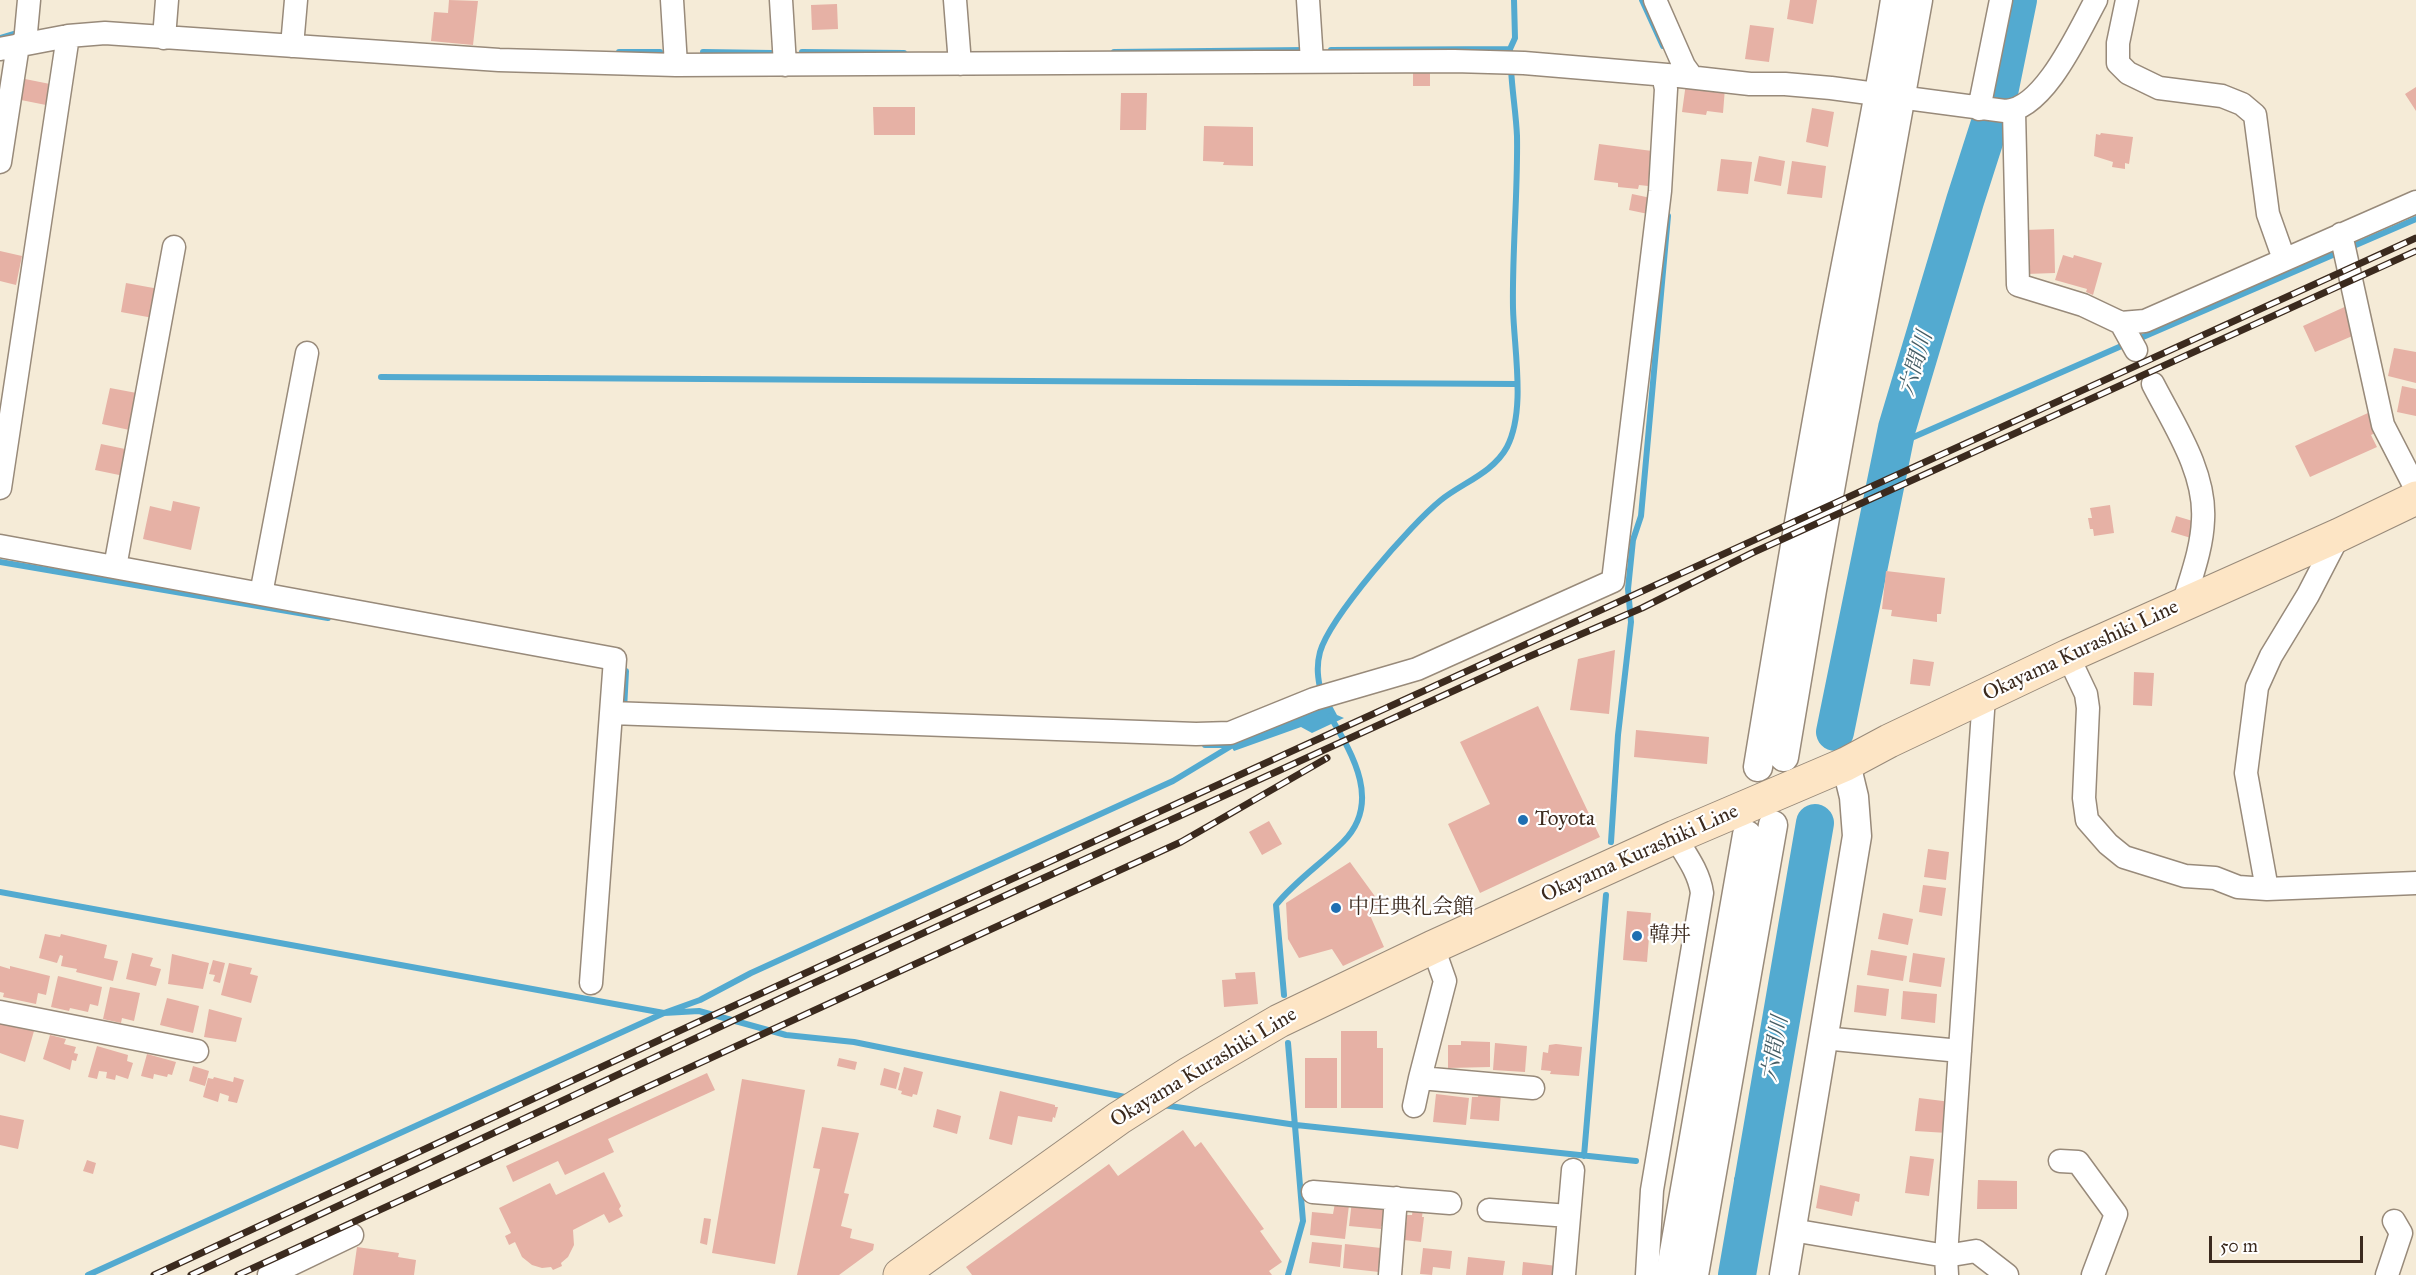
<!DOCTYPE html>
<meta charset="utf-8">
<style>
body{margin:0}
#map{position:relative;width:2416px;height:1275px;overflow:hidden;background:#f5ebd7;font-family:"IM FELL Great Primer",serif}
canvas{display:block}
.scale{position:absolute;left:2209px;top:1236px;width:154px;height:27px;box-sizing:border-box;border:3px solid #3b2a1e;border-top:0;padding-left:8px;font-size:18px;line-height:21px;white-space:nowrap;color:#3b2a1e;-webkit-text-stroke:4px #fff;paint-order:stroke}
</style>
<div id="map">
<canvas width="2416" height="1275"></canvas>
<div class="scale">50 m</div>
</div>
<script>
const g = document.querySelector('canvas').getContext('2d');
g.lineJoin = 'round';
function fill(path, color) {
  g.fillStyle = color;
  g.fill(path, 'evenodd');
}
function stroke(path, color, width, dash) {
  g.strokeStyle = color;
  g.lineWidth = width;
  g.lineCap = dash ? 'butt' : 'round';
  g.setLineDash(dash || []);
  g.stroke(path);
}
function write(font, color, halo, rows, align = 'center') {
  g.font = font + ' "IM FELL Great Primer","Noto Serif JP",serif';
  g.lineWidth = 4.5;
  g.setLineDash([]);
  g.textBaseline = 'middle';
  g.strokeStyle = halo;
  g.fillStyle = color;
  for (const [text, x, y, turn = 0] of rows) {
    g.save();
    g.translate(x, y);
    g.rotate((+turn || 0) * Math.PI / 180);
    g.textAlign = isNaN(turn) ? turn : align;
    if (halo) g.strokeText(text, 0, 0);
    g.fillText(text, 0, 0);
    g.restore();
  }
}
const water = new Path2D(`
 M1330 702 1337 715 1344 718 1312 733 1301 727 1234 751 1228 742Z`);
const stream = new Path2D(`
 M1642 0 1663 46
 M0 38 14 34
 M1331 50 1510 49
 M619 52H660
 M703 52 772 53
 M802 52 904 53
 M1114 52 1305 50
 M1510 58V49L1515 38 1514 0
 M2136 340 2416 219
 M381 377 1516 384
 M1893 446 2126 344
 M0 562 328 618
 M619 670 626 671 624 710
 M1321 693C1318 679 1316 667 1320 652 1330 617 1411 524 1441 500 1462 483 1493 473 1507 447 1526 410 1514 350 1513 308 1512 251 1518 193 1517 136 1516 113 1512 91 1511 68
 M1205 745H1228
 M1611 842 1618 735 1631 622 1628 589 1633 540 1641 516 1668 216
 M0 892 664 1013 699 1011 786 1035 854 1042 1130 1098
 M1284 995 1276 905C1295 881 1321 864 1343 842 1382 803 1353 755 1330 716
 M1288 1043 1303 1221 1288 1275
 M1163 1105 1296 1125 1636 1161
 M1584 1156 1606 895
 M1737 1179 1754 1182
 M88 1275 664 1013 700 1000 751 973 1173 781 1236 743`);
const river = new Path2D(`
 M1835 732 1897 428 1965 201 1998 98 2018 0
 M1737 1275 1815 823`);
const building = new Path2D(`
 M449 0 478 1 473 45 431 41 434 12 448 13Z
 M1790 0H1817L1813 24 1787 19Z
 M837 4 838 29 812 30 811 5Z
 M1750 25 1774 28 1769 62 1745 59Z
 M1413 70H1430V86H1413Z
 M20 78 55 85 51 106 16 99Z
 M1686 83 1725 88 1723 113 1707 111 1706 115 1682 112Z
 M2416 87V111L2405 94Z
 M1121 93H1147L1146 130H1120Z
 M873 107H915V135H874Z
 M1812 108 1834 112 1828 147 1806 142Z
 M1204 126 1253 127V166L1223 165 1224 162 1203 161Z
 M2101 133 2133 137 2129 164 2125 163V169L2112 167 2113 162 2094 156 2096 134 2100 135Z
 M1599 144 1652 151 1648 186 1639 185 1638 189 1618 187V183L1594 180Z
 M1759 156 1785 161 1781 186 1754 181Z
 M1721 159 1752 162 1748 194 1717 191Z
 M1792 161 1826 166 1822 198 1787 194Z
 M1632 194 1651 198 1648 214 1629 210Z
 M2054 229 2055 273 2026 274 2025 230Z
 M0 251 22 256 16 285 0 281Z
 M2063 255 2073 258 2074 255 2102 263 2093 295 2086 292 2087 289 2055 280Z
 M126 283 159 289 153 318 121 312Z
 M2351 304 2357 334 2315 352 2303 326Z
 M2394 348 2416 352V383L2388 376Z
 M2402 386 2416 389V416L2397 412Z
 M110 388 142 394 134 431 102 424Z
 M2368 413 2377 432 2371 435 2377 447 2310 477 2295 446Z
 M101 444 130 450 124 476 95 470Z
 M173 501 200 507 191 550 143 539 150 506 171 511Z
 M2110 505 2114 533 2094 536 2093 529H2090L2088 518H2092L2090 508Z
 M2176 516 2196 522 2191 538 2171 532Z
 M1886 571 1945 578 1941 614H1937V622L1891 616 1892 610 1882 609Z
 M1615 650 1609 714 1570 710 1578 659Z
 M1913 659 1934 662 1930 686 1910 684Z
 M2134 672 2154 673 2152 706 2133 705Z
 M1538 706 1600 837 1480 893 1448 824 1490 804 1460 742Z
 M1636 730 1709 737 1707 764 1634 757Z
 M1269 821 1282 844 1262 855 1249 832Z
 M1928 849 1949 852 1946 880 1924 877Z
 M1350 862 1382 906 1369 913 1384 947 1343 966 1332 949 1299 958 1288 939 1286 903Z
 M1923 885 1946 888 1942 916 1919 912Z
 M1627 911 1651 913 1647 962 1623 960Z
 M1883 913 1913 919 1908 945 1878 939Z
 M45 934 60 937 61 934 107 945 104 958 118 961 113 981 76 972 77 969 61 966 63 956 60 955 57 963 39 958Z
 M1871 950 1907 956 1903 981 1867 975Z
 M132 953 153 958 150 966 161 969 156 986 126 979Z
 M1913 953 1945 958 1941 987 1909 982Z
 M172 954 209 963 203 989 168 984Z
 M213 960 225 963 220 983 213 981 215 975 209 974Z
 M229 963 252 968 250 974 258 976 251 1003 221 995Z
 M0 966 10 969V966L50 976 46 995 38 993 36 1004 3 997 4 993 0 992Z
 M1255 972 1258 1004 1224 1007 1222 980 1236 979 1235 973Z
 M58 976 102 987 98 1006 90 1004 88 1012 70 1008 69 1011 51 1007Z
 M1857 985 1889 989 1886 1016 1854 1012Z
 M110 987 140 993 134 1021 122 1018 121 1023 103 1019Z
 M1903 991 1937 994 1935 1023 1901 1019Z
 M167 998 199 1006 193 1033 160 1025Z
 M209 1009 242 1018 236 1042 204 1037Z
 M0 1022 21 1028 22 1025 30 1027 29 1030 34 1031 25 1062 0 1053Z
 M1341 1031H1377V1048H1383V1108H1341Z
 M50 1035 66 1039 64 1044 76 1047 74 1053 78 1054 76 1061 72 1060 70 1070 43 1059Z
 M1461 1041 1490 1042V1067L1448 1068V1045H1461Z
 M1495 1043 1527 1046 1525 1072 1493 1070Z
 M1556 1044 1582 1047 1579 1076 1550 1074 1551 1071 1541 1070 1543 1052 1548 1053 1549 1045Z
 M97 1046 128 1055 127 1061 133 1063 128 1079 116 1075 115 1080 106 1078 107 1072 99 1071 97 1079 88 1077Z
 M147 1054 176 1062 172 1075 168 1074 167 1077 154 1074 153 1079 141 1076Z
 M839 1058 857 1062 855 1070 837 1066Z
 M1305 1058H1337V1108H1305Z
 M193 1066 209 1071 205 1086 189 1081Z
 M904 1067 923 1072 917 1095 913 1094 912 1097 901 1094 902 1091 898 1090Z
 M884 1068 900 1073 896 1089 880 1085Z
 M707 1073 715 1090 608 1139 614 1152 565 1175 558 1161 513 1182 506 1166Z
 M214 1077 233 1082 234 1077 244 1080 237 1103 228 1101 229 1096 220 1093 218 1102 203 1097 208 1078 213 1079Z
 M742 1079 805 1090 775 1264 712 1253Z
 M1000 1091 1055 1105V1107H1058L1055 1118 1053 1117 1052 1122 1018 1116 1012 1145 989 1139Z
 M1479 1091 1501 1093 1499 1121 1470 1119 1472 1097H1478Z
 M1436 1094 1469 1098 1466 1125 1433 1122Z
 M1919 1098 1951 1102 1947 1133 1915 1131Z
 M937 1109 961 1116 957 1134 933 1127Z
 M0 1115 24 1120 18 1149 0 1145Z
 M822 1127 859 1133 844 1193 849 1194 841 1226 852 1229 850 1238 874 1244 873 1250 839 1275H797L820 1169 813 1168Z
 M1183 1130 1195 1147 1201 1142 1264 1229 1260 1231 1282 1262 1269 1271 1272 1275H972L966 1267 1109 1164 1118 1176Z
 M1910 1156 1934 1159 1929 1196 1905 1193Z
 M87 1160 96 1163 93 1174 83 1171Z
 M604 1172 621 1206 619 1209 623 1216 609 1223 604 1214 573 1230 574 1245 568 1257 561 1263 562 1266 553 1270 551 1267 542 1268 532 1265 522 1257 515 1242 509 1245 505 1236 511 1233 499 1208 550 1183 556 1195Z
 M1978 1180 2017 1181V1209H1977Z
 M1820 1185 1860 1194 1859 1202 1855 1201 1852 1216 1816 1208Z
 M1352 1201 1387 1208 1385 1226H1381V1229L1349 1226Z
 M1335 1203 1349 1205 1345 1239 1310 1235 1312 1212 1333 1214Z
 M1413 1208 1423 1209 1422 1217H1424L1421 1242 1404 1240 1407 1215H1412Z
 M704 1218 711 1219 707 1245 700 1243Z
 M1312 1242 1342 1245 1340 1267 1309 1263Z
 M1345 1244 1381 1248 1379 1272 1343 1268Z
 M357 1247 399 1253 398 1257 416 1260 414 1275H353Z
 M1423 1248 1452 1251 1450 1269 1433 1267 1432 1275 1420 1274Z
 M1468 1257 1505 1261 1503 1275H1466Z
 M1523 1262 1557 1266 1556 1275H1522Z`);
const minor = new Path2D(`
 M672 0 676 65
 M781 0 785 65
 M955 0 960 64
 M1308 0 1312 61
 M1655 0 1684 66 1692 77
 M2127 0 2118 43V63L2128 73 2159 88 2222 96 2242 104 2255 115 2268 214 2284 259
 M164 38 167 0
 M25 43 29 0
 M292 46 296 0
 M0 49 68 36 105 33 499 60 676 65 1454 61 1524 63 1679 76 1750 84H1785L1831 88 2005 111C2044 110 2079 31 2096 0
 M1979 109 2001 0
 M2014 111 2018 285 2083 305 2121 323 2136 350
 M0 162 18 45
 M2341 234 2383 425 2416 489
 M2121 323 2145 321 2416 202
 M2153 384C2174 425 2206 472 2203 520 2202 549 2191 577 2183 605
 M0 488 68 36
 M0 546 615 659 591 983
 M115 567 174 247
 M261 594 307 353
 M2068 656 2086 694 2088 708 2084 798 2087 820 2108 844 2124 857 2185 876 2215 878 2238 887 2267 889 2416 883
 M611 713 1196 734 1230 733 1314 699 1417 669 1613 581 1660 191 1666 89 1663 75
 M2267 889 2246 773 2257 687 2271 656 2308 595 2339 535
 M1433 947 1445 981 1420 1078 1533 1088
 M0 1012 197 1051
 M1823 1038 1960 1051
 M1414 1106 1420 1078
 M2060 1161 2078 1162 2116 1214 2093 1275
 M1313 1192 1450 1203
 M1489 1210 1569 1216
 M1792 1230 1946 1256 1976 1251 2007 1275
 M269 1275 352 1235
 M1390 1275 1396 1198
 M1564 1275 1573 1170
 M1647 1275 1652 1190 1702 893C1699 872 1686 855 1675 837
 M1947 1275 1946 1256 1984 696
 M2387 1275 2401 1233 2394 1221`);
const tertiary = new Path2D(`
 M1784 757 1812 590 1918 0
 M1758 767C1781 626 1805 484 1831 343 1852 229 1877 115 1895 0
 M1670 1275 1747 835
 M1694 1275 1773 825
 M1784 1275 1857 836 1854 797 1846 764`);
const secondary = new Path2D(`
 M900 1275 1119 1118 1190 1073 1279 1021 1433 947 1675 837 1846 764 1889 741 2068 656 2339 535 2416 498`);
const rail = new Path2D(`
 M154 1275 694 1024 2416 238
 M191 1275 792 993 1521 660 1642 608 1752 553 2416 251
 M238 1275 1181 842 1327 758`);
const markers = [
 [1523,820,6,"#1f6fb2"],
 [1336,908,6,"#1f6fb2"],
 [1637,936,6,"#1f6fb2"]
];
const streetNames = [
 ["Okayama Kurashiki Line",2081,651,-25],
 ["Okayama Kurashiki Line",1640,854,-24],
 ["Okayama Kurashiki Line",1204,1068,-31]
];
const poiNames = [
 ["Toyota",1535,820],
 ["中庄典礼会館",1348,908],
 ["韓丼",1649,936]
];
const waterNames = [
 ["六間川",1917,364,-73],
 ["六間川",1776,1049,-80]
];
fill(water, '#53aad0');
stroke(stream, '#53aad0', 6);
stroke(river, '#53aad0', 38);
fill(building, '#e6b1a5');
stroke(minor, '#988a7a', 25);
stroke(tertiary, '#988a7a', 31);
stroke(secondary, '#988a7a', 35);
stroke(minor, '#fff', 22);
stroke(tertiary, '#fff', 28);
stroke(secondary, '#fde5c5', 33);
stroke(rail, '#3b2a1e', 7);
stroke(rail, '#fff', 4.5, [14]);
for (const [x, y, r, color] of markers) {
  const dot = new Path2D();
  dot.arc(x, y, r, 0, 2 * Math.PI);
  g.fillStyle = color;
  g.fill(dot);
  stroke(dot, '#fff', 2);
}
write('21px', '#3b2a1e', '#fff', streetNames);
write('21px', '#3b2a1e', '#fff', poiNames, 'left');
write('italic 22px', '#455d65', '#fff', waterNames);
</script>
